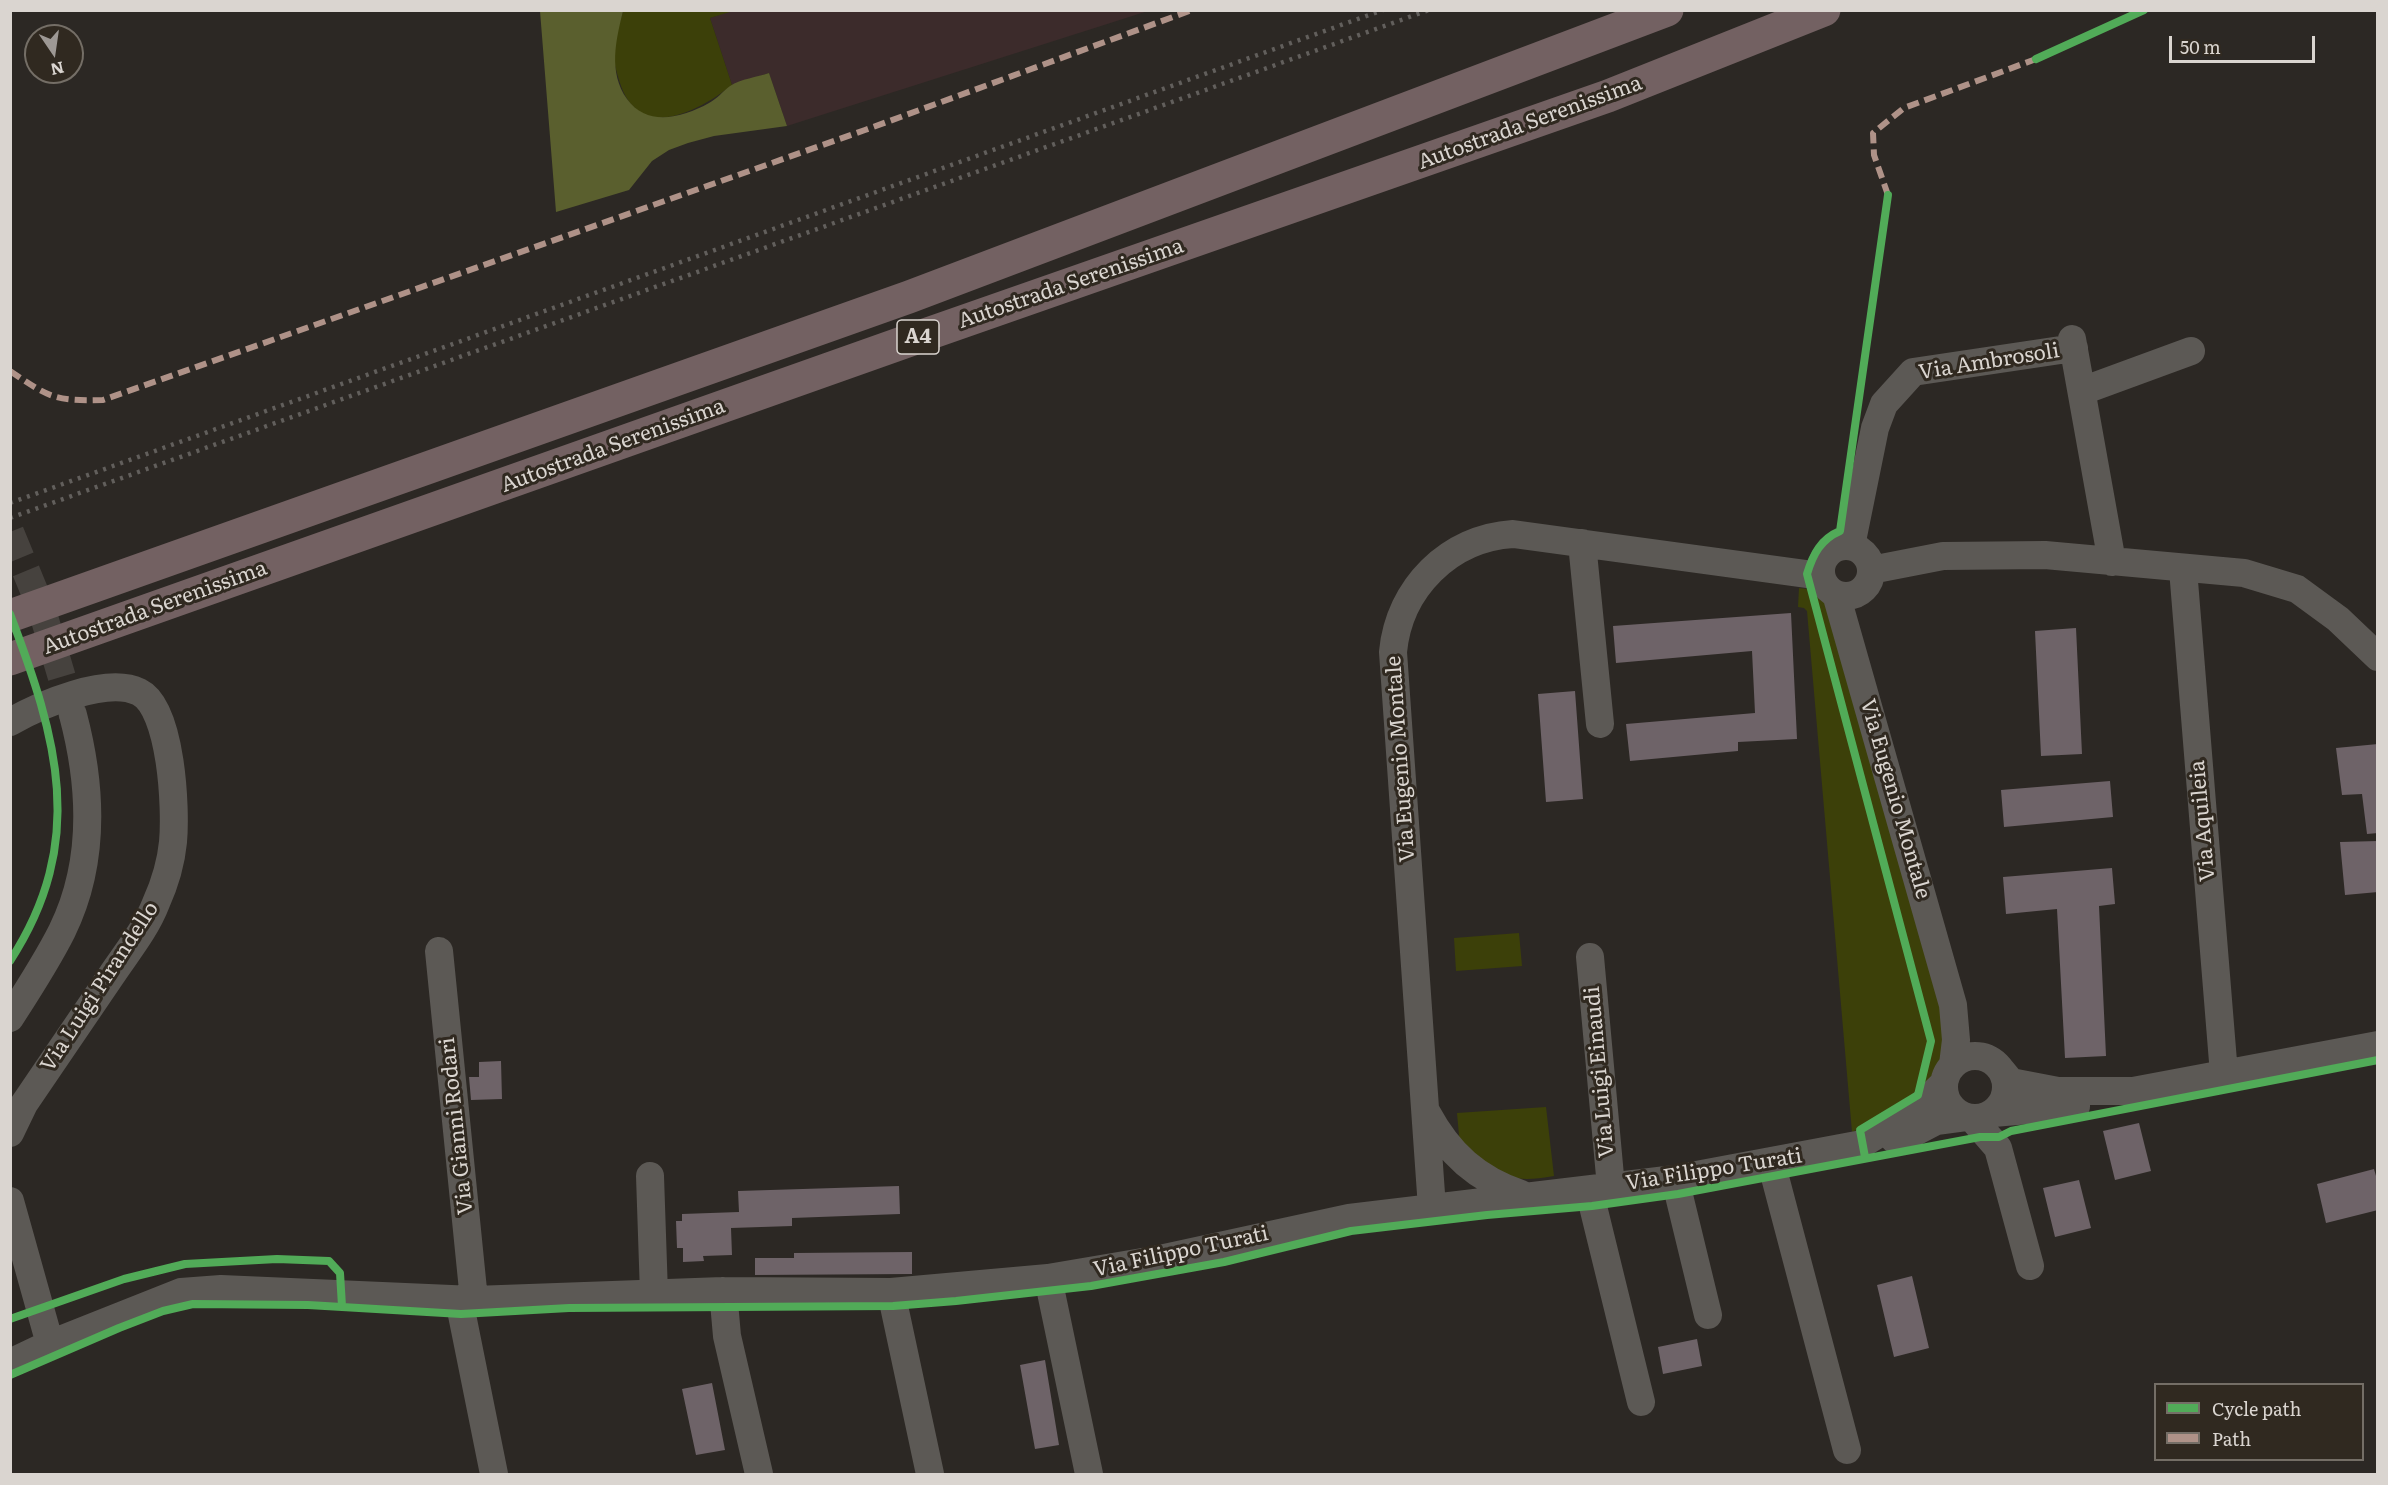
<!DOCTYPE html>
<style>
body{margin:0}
#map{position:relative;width:2388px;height:1485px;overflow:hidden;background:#2c2824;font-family:Literata,serif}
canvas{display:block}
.frame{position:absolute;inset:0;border:12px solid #dad5d0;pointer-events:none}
.legend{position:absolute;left:2154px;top:1383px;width:210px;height:78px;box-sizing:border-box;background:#302920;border:2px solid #746e66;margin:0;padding:8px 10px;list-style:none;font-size:18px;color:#dad5d0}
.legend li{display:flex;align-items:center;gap:12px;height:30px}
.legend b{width:30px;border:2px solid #746e66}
.north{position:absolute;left:24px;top:24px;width:60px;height:60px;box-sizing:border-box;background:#302920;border:2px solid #746e66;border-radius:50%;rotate:167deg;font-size:16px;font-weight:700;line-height:24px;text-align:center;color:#dad5d0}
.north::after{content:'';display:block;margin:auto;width:21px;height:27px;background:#9d9894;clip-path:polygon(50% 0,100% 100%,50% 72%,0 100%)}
.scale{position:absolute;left:2169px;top:36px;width:146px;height:27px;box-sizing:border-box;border:3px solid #dad5d0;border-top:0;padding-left:8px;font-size:18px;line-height:21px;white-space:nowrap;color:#dad5d0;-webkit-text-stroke:4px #302920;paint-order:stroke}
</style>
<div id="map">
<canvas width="2388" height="1485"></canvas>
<div class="frame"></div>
<ul class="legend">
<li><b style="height:8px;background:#51ab58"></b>Cycle path</li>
<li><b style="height:8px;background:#af9288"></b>Path</li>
</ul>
<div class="north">N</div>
<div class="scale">50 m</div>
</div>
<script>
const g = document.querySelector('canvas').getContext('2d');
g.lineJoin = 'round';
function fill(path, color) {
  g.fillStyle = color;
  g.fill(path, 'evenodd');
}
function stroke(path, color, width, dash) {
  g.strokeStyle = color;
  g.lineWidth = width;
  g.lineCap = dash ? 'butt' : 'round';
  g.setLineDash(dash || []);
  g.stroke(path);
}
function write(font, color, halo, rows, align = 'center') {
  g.font = font + ' Literata,serif';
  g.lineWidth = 6;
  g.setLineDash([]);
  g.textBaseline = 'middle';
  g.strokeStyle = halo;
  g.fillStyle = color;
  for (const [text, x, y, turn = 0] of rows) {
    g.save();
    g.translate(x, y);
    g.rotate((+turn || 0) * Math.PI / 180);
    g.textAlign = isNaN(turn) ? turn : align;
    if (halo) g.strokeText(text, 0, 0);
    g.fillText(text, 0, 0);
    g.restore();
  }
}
const industrial = new Path2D(`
 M733 10 1148 11 787 126 769 73 732 85 710 18Z`);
const green = new Path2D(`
 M623 11H733L710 18 732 85C698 112 639 143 620 83 617 73 613 61 613 51 614 38 620 23 623 11Z
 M1799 588 1816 590 1827 601 1946 1023 1943 1064 1937 1075 1903 1112 1852 1132 1807 611 1804 608 1798 607Z
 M1519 933 1522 966 1456 971 1454 938Z
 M1546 1107 1554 1176C1505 1185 1498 1173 1460 1146L1457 1113Z`);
const forest = new Path2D(`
 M540 11H623C616 40 608 72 627 99 647 127 682 118 709 103 717 99 723 91 730 86 741 79 757 77 769 73L787 126 714 136 688 143 669 150 652 161 629 190 556 212Z`);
const building = new Path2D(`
 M1791 613 1797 739 1738 742V751L1630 761 1626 724 1755 713 1752 651 1616 663 1613 626Z
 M2076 628 2082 754 2041 756 2035 631Z
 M1575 691 1583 799 1546 802 1538 694Z
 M2378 744V833L2367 834 2362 794 2342 795 2336 748Z
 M2110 781 2113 817 2004 827 2001 790Z
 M2378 841V892L2345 895 2340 842Z
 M2112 868 2115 904 2099 906 2106 1056 2065 1058 2057 909 2006 914 2003 877Z
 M501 1061 502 1099 471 1100 469 1077H479V1062Z
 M2139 1123 2151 1171 2115 1180 2103 1131Z
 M2374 1169 2378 1183V1210L2326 1223 2317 1184Z
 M2079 1180 2091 1228 2055 1237 2043 1188Z
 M899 1186 900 1214 792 1218V1226L731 1228 732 1255 703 1256 704 1261 683 1262V1248H677L676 1221H682V1214L739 1212 738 1191Z
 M912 1252V1274L755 1275V1258H794V1253Z
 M1912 1276 1929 1348 1894 1357 1877 1285Z
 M1697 1339 1702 1366 1663 1374 1658 1347Z
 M1045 1360 1059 1445 1035 1449 1020 1365Z
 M712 1383 725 1450 696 1455 682 1389Z`);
const minorTunnel = new Path2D(`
 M10 532 42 610 73 715`);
const minor = new Path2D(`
 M2072 339 2112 562
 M2082 391 2191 351
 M1582 543 1600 724
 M1821 571a25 25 0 1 1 50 0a25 25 0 1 1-50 0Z
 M1851 546 1875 428 1884 404 1913 372 2074 348
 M2183 569 2224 1074
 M1871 570 1943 556 2045 555 2244 573 2297 589 2338 619 2378 657
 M1836 594 1953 1005 1956 1040 1953 1065
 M10 722C40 705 107 676 139 692 172 708 176 810 173 842 171 863 165 883 156 903 146 929 127 952 111 976 82 1018 53 1061 24 1104L10 1133
 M439 951 474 1300
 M1590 957 1611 1187
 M10 1018C28 990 47 961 62 931 96 862 92 787 73 715
 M1944 1087a31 31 0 1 1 62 0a31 31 0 1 1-62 0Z
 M2002 1071 2011 1082 2058 1091H2133L2378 1045
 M1427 1113C1449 1154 1477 1179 1521 1194
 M1993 1113 2076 1106
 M1972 1118 1998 1148 2030 1266
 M1894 1139 1913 1133 1936 1121 1966 1117
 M1771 1162 1847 1450
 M650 1176 654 1294
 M1675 1179 1708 1315
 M1589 1190 1641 1402
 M10 1201 50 1344
 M1432 1208 1393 652C1399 588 1449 538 1513 534L1821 576
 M1048 1278 1089 1474
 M723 1291 727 1336 759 1474
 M891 1292 930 1474
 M459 1300 494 1474
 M10 1363 50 1344 181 1292 221 1289 474 1300 723 1291 891 1292 1048 1278 1160 1259 1349 1218 1675 1179 1862 1144 1915 1111 1944 1083`);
const highway = new Path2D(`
 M10 616 909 297 1667 10
 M10 659 916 338 1608 96 1824 10`);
const rail = new Path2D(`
 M10 503 1383 10
 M10 518 1429 10`);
const quiet = new Path2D(`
 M1888 195 1874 155 1873 133 1904 108 2036 59
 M10 371C50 398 54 401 103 400L865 130 1192 10`);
const cycleway = new Path2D(`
 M2036 59 2144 10
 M10 614C57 738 88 841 10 961
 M1865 1157 1860 1130 1918 1095 1931 1041 1807 574C1813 554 1821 539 1840 531L1888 195
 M10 1319 124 1279 185 1264 277 1259 329 1261 340 1273 342 1306
 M10 1375 119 1328 163 1311 193 1304 308 1305 461 1314 569 1308 893 1306 956 1301 1091 1286 1224 1262 1351 1231 1487 1215 1592 1206 1678 1194 1980 1137H1999L2011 1131 2378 1060`);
const shields = [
 [918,337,42]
];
const shieldNames = [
 ["A4",918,337]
];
const streetNames = [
 ["Autostrada Serenissima",1530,123,-20],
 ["Autostrada Serenissima",1071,284,-19],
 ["Via Ambrosoli",1989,362,-9],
 ["Autostrada Serenissima",613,446,-20],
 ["Autostrada Serenissima",155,608,-20],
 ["Via Eugenio Montale",1401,759,-94],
 ["Via Eugenio Montale",1895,799,74],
 ["Via Aquileia",2203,821,-95],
 ["Via Luigi Pirandello",100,987,-57],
 ["Via Luigi Einaudi",1600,1072,-95],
 ["Via Gianni Rodari",457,1126,-96],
 ["Via Filippo Turati",1714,1170,-9],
 ["Via Filippo Turati",1181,1252,-12]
];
fill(industrial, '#3c2b2b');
fill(green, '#3c4009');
fill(forest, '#5a5f2e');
fill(building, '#6e6368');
stroke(minorTunnel, '#46423e', 28, [28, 14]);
stroke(minor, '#5c5955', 28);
stroke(highway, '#736162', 33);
stroke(rail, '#625f5c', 4.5, [3, 6]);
stroke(quiet, '#af9288', 6, [12, 6]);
stroke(cycleway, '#51ab58', 8);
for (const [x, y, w] of shields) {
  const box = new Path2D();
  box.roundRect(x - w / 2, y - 17, w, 34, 4.5);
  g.fillStyle = '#302920';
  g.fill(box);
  stroke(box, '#dad5d0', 1.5);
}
write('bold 20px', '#dad5d0', null, shieldNames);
write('21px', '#dad5d0', '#302920', streetNames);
</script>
